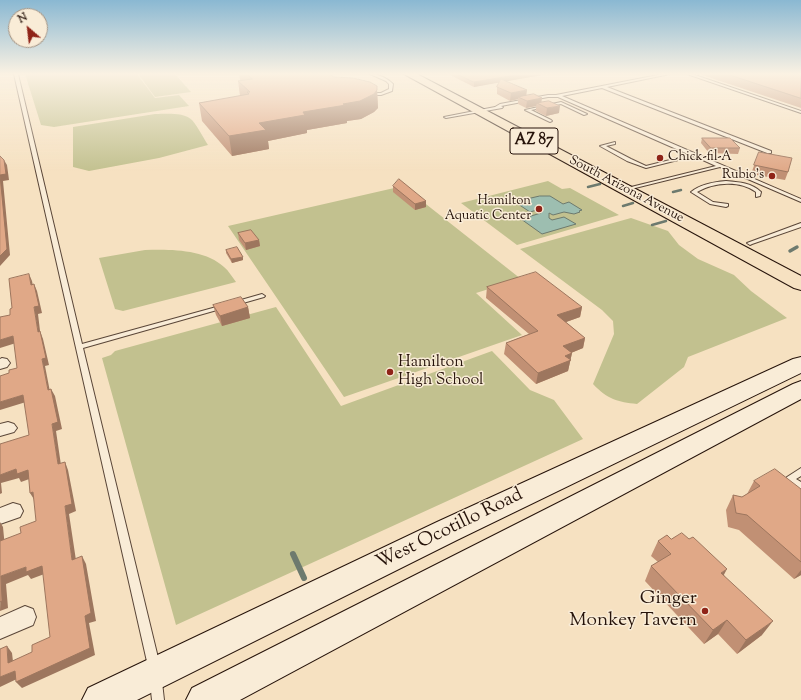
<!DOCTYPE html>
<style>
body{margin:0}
#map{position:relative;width:801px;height:700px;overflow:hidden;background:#f6e1c1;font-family:"Sorts Mill Goudy",serif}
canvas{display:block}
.north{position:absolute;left:8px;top:8px;width:40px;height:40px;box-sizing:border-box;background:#f9ecd7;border:1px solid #a59585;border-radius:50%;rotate:332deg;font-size:11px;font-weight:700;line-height:16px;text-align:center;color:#26130a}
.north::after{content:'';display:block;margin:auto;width:14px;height:18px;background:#8f2418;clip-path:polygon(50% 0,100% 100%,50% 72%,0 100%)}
</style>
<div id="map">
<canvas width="801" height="700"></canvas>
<div class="north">N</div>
</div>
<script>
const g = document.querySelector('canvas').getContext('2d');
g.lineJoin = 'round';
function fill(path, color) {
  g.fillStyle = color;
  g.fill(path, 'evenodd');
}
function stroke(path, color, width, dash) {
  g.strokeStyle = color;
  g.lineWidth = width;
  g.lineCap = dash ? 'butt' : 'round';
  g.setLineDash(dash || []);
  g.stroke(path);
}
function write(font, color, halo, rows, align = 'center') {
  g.font = font + ' "Sorts Mill Goudy",serif';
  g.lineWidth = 3;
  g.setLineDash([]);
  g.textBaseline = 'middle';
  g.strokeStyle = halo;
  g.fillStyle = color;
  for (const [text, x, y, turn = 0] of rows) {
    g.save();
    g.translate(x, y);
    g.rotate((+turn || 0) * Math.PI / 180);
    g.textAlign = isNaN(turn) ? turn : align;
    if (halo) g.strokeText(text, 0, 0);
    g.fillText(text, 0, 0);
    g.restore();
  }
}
const green = new Path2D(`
 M25 74H137L155 98 179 95 189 106 54 127 41 125Z
 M138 74H175L191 92 155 97Z
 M155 114C166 114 184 112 192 120 198 127 203 137 208 145L159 158 89 171 73 167V127Z
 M548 181 562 189 570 188 619 215 517 245 461 203Z
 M403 186 521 279 476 293 522 335 344 397 228 226Z
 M631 218 668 231 679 245 698 259 734 275 751 291 787 318 688 357 684 367 637 404C618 402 607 399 593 384L614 334 613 321 602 310 520 249Z
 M145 250C169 249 205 249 224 267 229 271 232 277 236 282L123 311 115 309 99 258Z
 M276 307 341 406 492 351 530 390 554 400 583 439 176 625 102 358 111 355 115 351Z`);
const water = new Path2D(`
 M540 196H550L563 204 569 202 582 210 579 211 580 212 574 214 564 212 553 215 549 213V218L552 220 564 217 576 224 542 234 521 219 541 213 537 210 530 212 515 202Z`);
const streamFar2 = new Path2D(`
 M588 187 600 184
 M673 192 681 190
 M623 206 633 203
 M652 225 666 221`);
const streamFar1 = new Path2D(`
 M790 251 797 247`);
const stream = new Path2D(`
 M293 554 304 578`);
const lane = new Path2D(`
 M14 74H18L82 344 220 306H224L225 307 224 308 83 348 160 666 158 670 154 672 150 670 148 666Z
 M370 74C378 74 387 78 393 84L392 91 381 95H368L369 93H381L389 89V84L386 81Z
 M663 74H670L607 87 771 151V153H767L602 88 562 96 801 199V202L720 167 623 191V189L716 166 694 156 646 168 627 161 600 146 615 142V144L606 146 631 159 646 166 690 155 558 97H548L501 106 503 107 502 108 446 118 444 117 495 107 500 104 548 95H556Z
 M687 74H692L801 111V113Z
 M561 102 587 114 584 115 561 104 531 110 551 120 552 121 550 122 525 110Z
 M726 181C739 182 752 183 761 192L760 196 756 197V192C740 180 714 182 697 192L713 202 728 204V206L726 207 710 204 691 192C701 184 714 182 726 181Z
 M801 223V227L752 244 750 245 747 243Z
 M262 294 265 296 264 297 236 305 233 303 234 302Z
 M801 468V476L796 479 801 482V491L787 481 786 479 787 477Z
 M156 676 160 678 162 682 164 700H152L150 682 152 678Z`);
const street = new Path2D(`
 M2 358 7 359 10 363 7 367 0 369V359Z
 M8 422 14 424 17 428 14 432 0 436V424Z
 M13 503 20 505 23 511 20 517 0 524V508Z
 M25 606 33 609 36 617 33 625 0 639V617Z`);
const secondary = new Path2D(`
 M801 357V373L457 540 137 700H82L88 688 437 522 793 359Z
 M801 381V399L240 700H186L192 688 793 384Z`);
const primary = new Path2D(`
 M404 74H417L801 276V290L794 288Z`);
const wall = new Path2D(`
 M239 74H329L334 77 377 90 378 108 374 112 361 119 347 121V123L307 130V133L268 141 269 149 232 156 202 121 199 103 240 96 238 81 240 80Z
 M448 74H548L506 81 526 96 541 102 559 113 546 116 536 111V106L526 108 518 104V99L510 101 497 94V87L499 82 474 87Z
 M699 74H801V108Z
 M702 138 740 148 738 154 709 153 701 143Z
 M759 152 788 172 785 180 751 174Z
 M393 186 426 201V207L415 210 393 192Z
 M238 233 259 240 260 246 246 250 239 240Z
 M226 250 243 260 232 263 226 253Z
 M487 287 582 307 580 317 566 322 585 338 583 348 571 353H572L568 371 536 384 504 354 506 343 529 334 486 298Z
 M213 305 248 307 250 318 222 326 216 315Z
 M754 481 801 489V575L794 579 739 530 728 527 726 510 733 495 742 497 747 494Z
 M671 539 724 575 762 635 737 654 718 634 704 644 645 581 651 566 658 562 651 556 658 541Z`);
const shadedWall = new Path2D(`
 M522 74H548L474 87V82Z
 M377 90 378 108 374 112 361 119 347 121V123L307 130V133L268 141 269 149 232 156 229 136 259 123 303 112 343 104Z
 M527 90 526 98 518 97V99L510 101 511 93Z
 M542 98 541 105 537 103 536 106 526 108 527 101Z
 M560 106 559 113 546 116 547 108Z
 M4 160 7 165 9 180 3 181 10 255 0 266V175Z
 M426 201V207L415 210V204Z
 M259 240 260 246 246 250 245 243Z
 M243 257V260L232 263 231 259Z
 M29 274 32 281 34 291 31 285Z
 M34 284 37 291 42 313 38 314 41 339 38 332 34 307Z
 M248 307 250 318 222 326 220 316Z
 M582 307 580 317 555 326 557 315Z
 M40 331 43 339 49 365 45 366 51 397 48 390 42 359Z
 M13 336 16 343 0 348V340Z
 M585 338 583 348 561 357 563 346Z
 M572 353 568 371 536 384 538 373 565 356Z
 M51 389 55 396 62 429 56 431 62 472 58 464 52 424Z
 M23 395 26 402 0 410V402Z
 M65 462 68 470 76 511 69 514 77 567 72 560 65 506Z
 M16 469 28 470 32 478 21 482 19 478 1 483 2 493 0 494V475Z
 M33 492 35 501 30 493Z
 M0 522 3 527 5 548 0 542Z
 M82 556 86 564 96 621 89 623 95 655 22 688 16 682 85 616Z
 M42 566 47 573 31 579 28 575 6 584 8 608 0 611 1 576 26 567Z
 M727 569 719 584 721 573Z
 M801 570V575L794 579Z
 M727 620 718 634 704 644 713 630Z
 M773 621 762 635 737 654 746 640Z
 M7 646 12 653 14 670 8 663Z
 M15 671 21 677 0 687V677Z`);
const building = new Path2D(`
 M247 74H329L334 77 353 78 370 82 377 86V90L374 94 360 101 343 104 346 105 303 112 305 115 259 123 266 130 229 136 199 103 249 94 247 92H250L238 81 252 79Z
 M457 74H522L474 82Z
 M727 74H801V98Z
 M501 79 527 90 511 93 497 87Z
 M534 94 542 98 527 101 518 97Z
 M549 101 560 106 547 108 537 103Z
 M702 138H730L740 148H711Z
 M759 152 792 158 788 172 754 165Z
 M0 156 4 160 6 174 0 175 7 249 0 256Z
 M399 179 426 201 415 204 393 186Z
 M251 230 259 240 245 243 238 233Z
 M237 247 243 257 231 259 226 250Z
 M536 272 582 307 557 315 585 338 563 346 572 353 565 356 571 360 538 373 506 343 538 331 487 287Z
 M29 274 31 285 34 284 39 306 34 307 38 332 40 331 46 358 42 359 48 390 51 389 58 422 52 424 58 464 65 462 72 504 65 506 72 560 82 556 91 613 85 616 90 648 16 682 15 671 0 677V649L7 646 8 663 32 652V645L50 637 42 566 26 572V567L1 576 2 601 0 602V541L21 533 20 527 36 521 33 492 30 493 28 470 17 474 16 469 0 475V444L29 435 23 395 0 402V376L9 373V370L17 368 13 336 0 340V317L10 315V309L12 308 9 279Z
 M241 297 248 307 220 316 213 305Z
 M775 469 801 489V562L747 515 736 513 733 495 742 497 760 486 754 481Z
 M682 533 689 539 693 537 727 569 721 573 773 621 746 640 727 620 713 630 651 566 671 554 658 541 667 535 671 539Z`);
const markers = [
 [660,158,4,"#8f2418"],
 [772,176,4,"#8f2418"],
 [539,209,4,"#8f2418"],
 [390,372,4,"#8f2418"],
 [705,611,4,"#8f2418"]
];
const farPoinames = [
 ["Chick-fil-A",668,158,"left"],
 ["Rubio's",764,176],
 ["Hamilton",531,202],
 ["Aquatic Center",531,217]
];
const farStreetnames = [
 ["South Arizona Avenue",626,190,28]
];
const shields = [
 [534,141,48]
];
const shieldNames = [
 ["AZ 87",534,141]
];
const poiNames = [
 ["Hamilton",398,363],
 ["High School",398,381]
];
const nearStreetnames = [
 ["West Ocotillo Road",450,530,-26]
];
const nearPoinames = [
 ["Ginger",697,600],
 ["Monkey Tavern",697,622]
];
fill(green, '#c2c18f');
fill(water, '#9dbeb0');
stroke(water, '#6d7a6e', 1);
stroke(streamFar2, '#6d7a6e', 2.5);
stroke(streamFar1, '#6d7a6e', 3.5);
stroke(stream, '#6d7a6e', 6);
stroke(lane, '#5a4638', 2);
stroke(street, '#5a4638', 2);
stroke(secondary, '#26130a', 2);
stroke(primary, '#26130a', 2);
fill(lane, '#f9ecd7');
fill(street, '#f9ecd7');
fill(secondary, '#f9ecd7');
fill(primary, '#f6e1c1');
fill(wall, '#c19074');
fill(shadedWall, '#9d765e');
fill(building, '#e0a887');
stroke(building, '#9d765e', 1);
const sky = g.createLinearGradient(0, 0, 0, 172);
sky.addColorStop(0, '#8ab8d2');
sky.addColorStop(0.43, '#fbf2e3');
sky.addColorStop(1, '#fbf2e300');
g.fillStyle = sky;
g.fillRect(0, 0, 801, 172);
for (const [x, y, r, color] of markers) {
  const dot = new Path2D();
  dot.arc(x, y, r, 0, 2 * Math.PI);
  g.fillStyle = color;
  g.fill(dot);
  stroke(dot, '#f9ecd7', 1.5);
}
write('13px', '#26130a', '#f9ecd7', farPoinames, 'right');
write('13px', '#26130a', '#f9ecd7', farStreetnames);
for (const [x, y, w] of shields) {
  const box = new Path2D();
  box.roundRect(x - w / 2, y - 13, w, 26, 3);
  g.fillStyle = '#f9ecd7';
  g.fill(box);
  stroke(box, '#26130a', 1);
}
write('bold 15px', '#26130a', null, shieldNames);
write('16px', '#26130a', '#f9ecd7', poiNames, 'left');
write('19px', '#26130a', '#f9ecd7', nearStreetnames);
write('19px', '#26130a', '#f9ecd7', nearPoinames, 'right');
</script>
